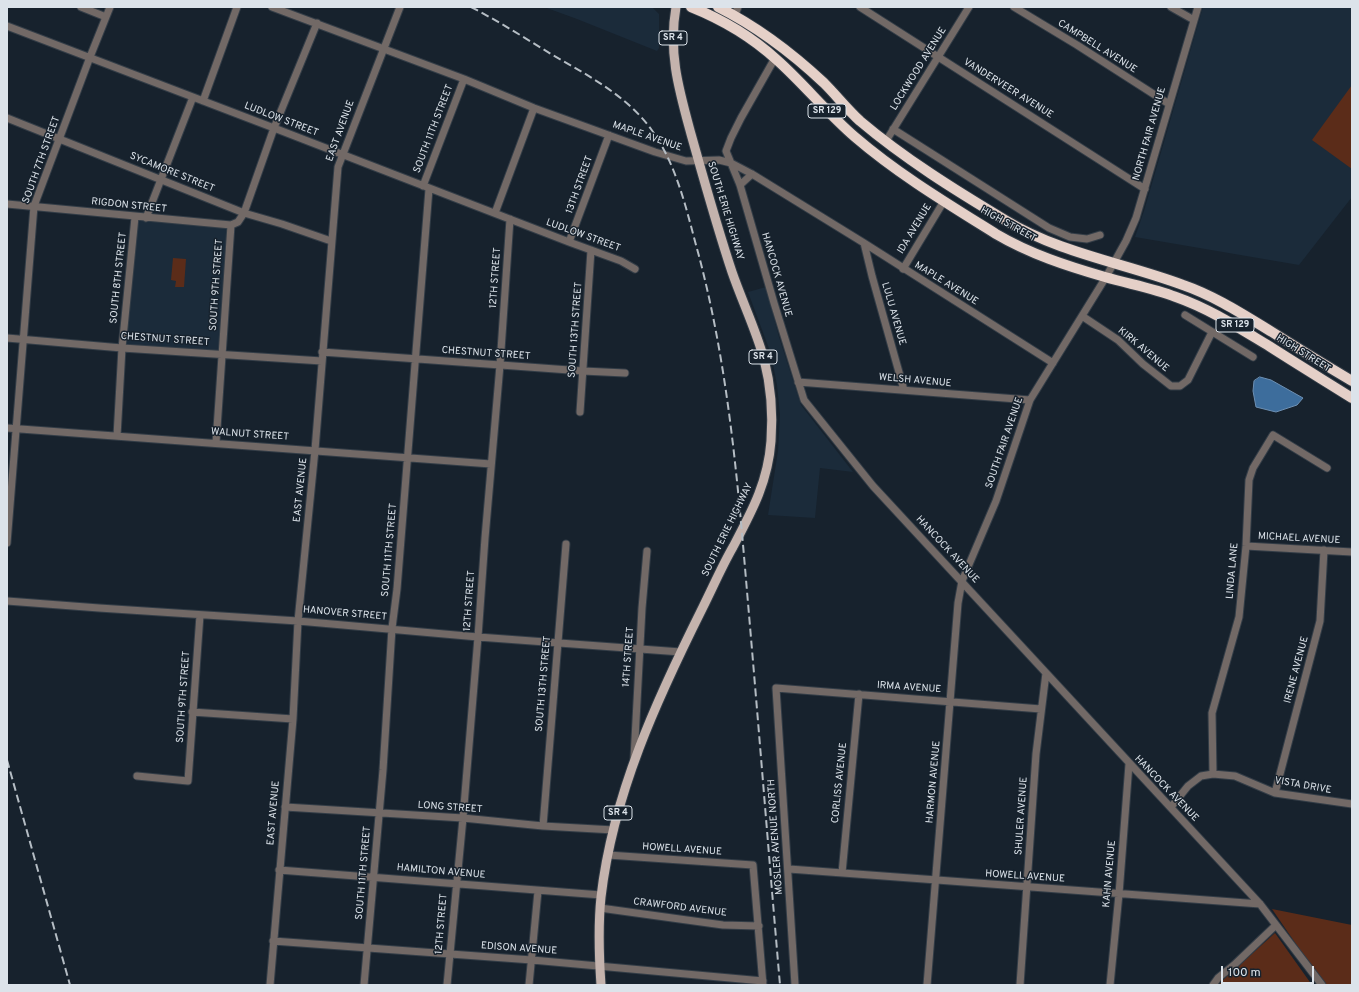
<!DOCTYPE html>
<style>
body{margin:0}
#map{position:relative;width:1359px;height:992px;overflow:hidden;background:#17222d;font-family:Overpass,sans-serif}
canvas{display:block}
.frame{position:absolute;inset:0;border:8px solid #dce3ea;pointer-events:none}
.scale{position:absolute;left:1221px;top:966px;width:93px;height:18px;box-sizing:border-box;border:2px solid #dce3ea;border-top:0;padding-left:5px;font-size:12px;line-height:14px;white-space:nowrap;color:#dce3ea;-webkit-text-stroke:3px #17222d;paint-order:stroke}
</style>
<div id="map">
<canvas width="1359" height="992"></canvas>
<div class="frame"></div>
<div class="scale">100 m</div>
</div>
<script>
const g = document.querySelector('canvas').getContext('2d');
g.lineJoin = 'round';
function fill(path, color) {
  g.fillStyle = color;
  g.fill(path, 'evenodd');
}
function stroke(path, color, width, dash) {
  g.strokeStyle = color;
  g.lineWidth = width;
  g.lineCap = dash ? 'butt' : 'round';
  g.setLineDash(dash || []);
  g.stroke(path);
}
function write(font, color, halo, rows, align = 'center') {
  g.font = font + ' Overpass,sans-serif';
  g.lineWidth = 3;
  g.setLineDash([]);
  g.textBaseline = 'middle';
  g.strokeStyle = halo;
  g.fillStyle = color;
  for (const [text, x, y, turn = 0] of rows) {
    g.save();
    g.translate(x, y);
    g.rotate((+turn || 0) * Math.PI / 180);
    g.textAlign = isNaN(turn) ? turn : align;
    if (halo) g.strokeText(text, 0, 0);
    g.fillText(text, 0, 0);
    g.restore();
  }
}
const built = new Path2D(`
 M544 7H652L659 14V48L657 51 577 19Z
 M1203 7H1352V197L1299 265 1135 237 1144 211Z
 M135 217 231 225 222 354 122 348Z
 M766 287 779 337 801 405 853 472 820 468 815 518 768 515 778 451 780 415 777 385 771 354 748 292Z`);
const green = new Path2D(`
 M1352 85V169L1312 140Z
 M173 258 186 259 184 287H175L176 281 171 280Z
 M1272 909 1352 925V985H1324Z
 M1275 933 1312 985H1219L1223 980Z`);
const water = new Path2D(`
 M1260 377 1271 380 1303 398 1297 405 1276 412 1256 407 1253 391 1254 381Z`);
const minor = new Path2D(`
 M81 7 106 17
 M272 7 464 79 534 108 655 152 686 161 719 160 731 163 752 174 864 243 1053 363
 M860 7 1145 189
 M1014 7 1077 45 1169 104
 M1171 7 1194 20
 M735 15 738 7
 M7 26 274 128 569 242 621 261 635 269
 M775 58 741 118 731 138 726 151 740 185 774 303 804 400 873 486 1260 904 1322 985
 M203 101 237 7
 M7 118 244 213 282 224 331 241
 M893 129 1049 228 1070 237 1087 239 1100 235
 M886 141 969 7
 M740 185 752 174
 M423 186 464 79
 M7 204 231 225 238 222 244 213 274 128 317 23
 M495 213 534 108
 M146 218 193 97
 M569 242 609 135
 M864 243 872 276 904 390
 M903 269 944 201
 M1185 315 1253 357
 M1082 316 1118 340 1143 364 1171 386H1180L1188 380 1212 332
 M7 338 122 348 322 361
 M322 352 583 371 625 373
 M798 382 1030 400
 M580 412 591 250
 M7 428 491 464
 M117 436 122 348 135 217
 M216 443 231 225
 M7 543 34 206 90 57 110 7
 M1246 546 1352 552
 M7 601 99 608 298 621 478 637 681 652
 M192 712 293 719
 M634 758 642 608 647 551
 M1213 774 1212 713 1239 617 1246 546 1249 480 1253 468 1273 435 1327 468
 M137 776 188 781 200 615
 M1275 793 1320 621 1324 550
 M285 807 463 818 543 826 614 830
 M1171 807 1188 786 1201 776 1213 774 1235 776 1275 793 1352 804
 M543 826 566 544
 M608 855 753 865 763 985
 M789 869 1260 904
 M279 870 601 895
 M842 873 859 694
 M600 908 723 925 759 926
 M273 941 532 960 763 981
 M270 985 293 719 298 621 315 450 338 167 400 7
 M364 985 383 770 392 628 397 589 429 189
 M447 985 463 818 478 637 485 538 500 365 510 219
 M529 985 538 891
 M795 985 776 688 1041 709
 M927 985 958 603 962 581 996 501 1030 400 1106 277 1126 241 1136 218 1198 7
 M1020 985 1036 754 1046 673
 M1110 985 1119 894 1129 764
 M1213 985 1218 978 1234 965 1276 925`);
const major = new Path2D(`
 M601 985C599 956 598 926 601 897 613 794 657 699 703 607 713 587 722 566 733 547 752 511 768 482 771 441 773 414 771 386 764 359 756 330 742 301 732 272 717 227 704 180 691 134 679 90 668 53 676 7`);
const highway = new Path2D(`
 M691 7C721 19 753 38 777 60 804 84 827 113 855 137 898 174 948 204 996 234 1030 254 1067 266 1105 277 1129 284 1153 288 1176 297 1210 309 1239 328 1269 346 1297 364 1325 381 1352 398
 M718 7C758 27 792 53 824 83 836 95 847 109 860 121 905 159 955 190 1005 220 1059 253 1124 263 1183 285 1215 296 1244 315 1272 332 1299 349 1325 365 1352 381`);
const rail = new Path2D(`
 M471 7C498 21 525 38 551 54 587 75 626 95 651 129 678 166 687 213 699 256 729 371 738 485 748 603 759 730 769 858 780 985
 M7 760 70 985`);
const shields = [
 [673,38,28],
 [827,111,38],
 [1235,325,38],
 [763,357,28],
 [618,813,28]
];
const shieldNames = [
 ["SR 4",673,38],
 ["SR 129",827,111],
 ["SR 129",1235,325],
 ["SR 4",763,357],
 ["SR 4",618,813]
];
const streetNames = [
 ["CAMPBELL AVENUE",1097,47,32],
 ["LOCKWOOD AVENUE",919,69,-58],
 ["VANDERVEER AVENUE",1008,89,32],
 ["LUDLOW STREET",281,120,21],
 ["SOUTH 11TH STREET",434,129,-69],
 ["EAST AVENUE",341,131,-70],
 ["NORTH FAIR AVENUE",1150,134,-74],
 ["MAPLE AVENUE",647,137,19],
 ["SOUTH 7TH STREET",42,160,-70],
 ["SYCAMORE STREET",172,173,22],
 ["13TH STREET",580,185,-70],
 ["RIGDON STREET",129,206,6],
 ["SOUTH ERIE HIGHWAY",725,211,73],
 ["HIGH STREET",1008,225,29],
 ["IDA AVENUE",915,229,-59],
 ["LUDLOW STREET",583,236,20],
 ["HANCOCK AVENUE",776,275,74],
 ["SOUTH 8TH STREET",119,278,-84],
 ["12TH STREET",496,278,-86],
 ["MAPLE AVENUE",946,284,32],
 ["SOUTH 9TH STREET",217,285,-86],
 ["LULU AVENUE",893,314,74],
 ["SOUTH 13TH STREET",576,330,-86],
 ["CHESTNUT STREET",165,340,4],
 ["KIRK AVENUE",1143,350,40],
 ["CHESTNUT STREET",486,354,4],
 ["HIGH STREET",1303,354,32],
 ["WELSH AVENUE",915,381,5],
 ["WALNUT STREET",250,435,4],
 ["SOUTH FAIR AVENUE",1005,443,-71],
 ["EAST AVENUE",301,490,-84],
 ["SOUTH ERIE HIGHWAY",728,530,-64],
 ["MICHAEL AVENUE",1299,539,3],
 ["SOUTH 11TH STREET",390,550,-85],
 ["HANCOCK AVENUE",947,550,47],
 ["LINDA LANE",1233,571,-85],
 ["12TH STREET",470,601,-86],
 ["HANOVER STREET",345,614,5],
 ["14TH STREET",629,657,-86],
 ["IRENE AVENUE",1297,670,-75],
 ["SOUTH 13TH STREET",544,684,-85],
 ["IRMA AVENUE",909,688,4],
 ["SOUTH 9TH STREET",184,697,-86],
 ["HARMON AVENUE",934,782,-85],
 ["CORLISS AVENUE",840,783,-84],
 ["VISTA DRIVE",1303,786,10],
 ["HANCOCK AVENUE",1166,789,46],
 ["LONG STREET",450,808,4],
 ["EAST AVENUE",274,813,-85],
 ["SHULER AVENUE",1022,816,-86],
 ["MOSLER AVENUE NORTH",776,837,-94],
 ["HOWELL AVENUE",682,850,4],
 ["HAMILTON AVENUE",441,872,5],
 ["SOUTH 11TH STREET",364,873,-85],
 ["KAHN AVENUE",1110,874,-85],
 ["HOWELL AVENUE",1025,877,4],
 ["CRAWFORD AVENUE",680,908,7],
 ["12TH STREET",442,924,-85],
 ["EDISON AVENUE",519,949,4]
];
fill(built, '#1b2b3a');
fill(green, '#5b2c19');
fill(water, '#3d6d9c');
stroke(water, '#6d90b3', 1);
stroke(minor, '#333d47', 9);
stroke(major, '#333d47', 11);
stroke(highway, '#333d47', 12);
stroke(minor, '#726966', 7);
stroke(major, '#c4b3ad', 9);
stroke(highway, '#e5d0c8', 10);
stroke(rail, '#b5bdc4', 2, [8, 4]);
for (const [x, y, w] of shields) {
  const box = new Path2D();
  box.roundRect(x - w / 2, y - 7, w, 14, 3);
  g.fillStyle = '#17222d';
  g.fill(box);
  stroke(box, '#dce3ea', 1);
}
write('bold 9px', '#dce3ea', null, shieldNames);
write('10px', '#dce3ea', '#17222d', streetNames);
</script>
